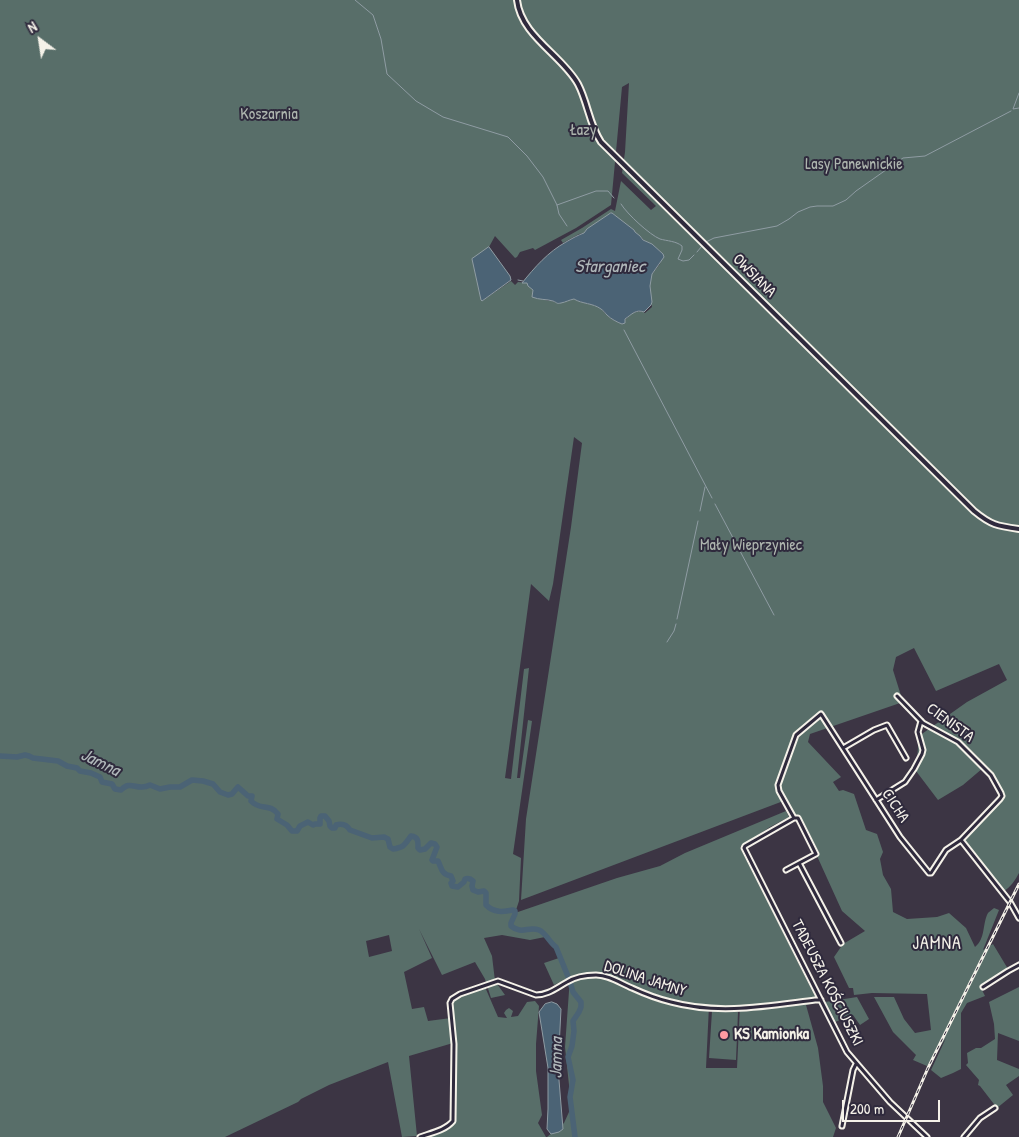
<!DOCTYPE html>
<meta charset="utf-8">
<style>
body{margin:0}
#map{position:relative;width:1019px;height:1137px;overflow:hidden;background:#3c3544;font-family:"Patrick Hand",sans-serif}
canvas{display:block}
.north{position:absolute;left:15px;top:15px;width:50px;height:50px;-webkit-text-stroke:4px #2f2a3d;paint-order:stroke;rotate:329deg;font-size:14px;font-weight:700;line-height:20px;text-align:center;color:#f4f1e8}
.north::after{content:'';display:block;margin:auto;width:18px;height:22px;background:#f4f1e8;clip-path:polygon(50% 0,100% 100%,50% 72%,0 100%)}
.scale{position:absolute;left:842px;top:1100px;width:98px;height:22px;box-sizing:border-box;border:2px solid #f4f1e8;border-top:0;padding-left:6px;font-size:15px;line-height:18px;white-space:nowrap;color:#f4f1e8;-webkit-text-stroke:4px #2f2a3d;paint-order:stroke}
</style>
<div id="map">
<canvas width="1019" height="1137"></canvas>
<div class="north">N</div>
<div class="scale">200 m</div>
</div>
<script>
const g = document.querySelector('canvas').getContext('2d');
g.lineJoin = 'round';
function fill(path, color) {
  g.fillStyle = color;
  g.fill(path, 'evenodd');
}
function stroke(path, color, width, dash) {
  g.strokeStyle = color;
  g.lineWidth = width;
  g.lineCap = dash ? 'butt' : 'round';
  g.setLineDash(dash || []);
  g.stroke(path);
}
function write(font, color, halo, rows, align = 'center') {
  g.font = font + ' "Patrick Hand",sans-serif';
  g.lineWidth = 4;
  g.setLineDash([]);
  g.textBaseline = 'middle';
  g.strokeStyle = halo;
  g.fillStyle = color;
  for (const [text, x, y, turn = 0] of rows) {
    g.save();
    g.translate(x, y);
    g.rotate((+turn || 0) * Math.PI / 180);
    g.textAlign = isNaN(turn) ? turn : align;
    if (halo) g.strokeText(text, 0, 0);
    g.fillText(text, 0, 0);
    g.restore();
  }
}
const green = new Path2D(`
 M0 0H1019V873C1016 879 1010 888 1004 891L964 841 1004 796 992 773 972 751 983 768 963 785 938 800 916 771 919 736 967 702 1007 680 999 664 936 691 914 648 896 657 893 670 903 702 810 734 808 742 841 777 833 782 839 791 843 790 854 794 866 830 877 834 883 852 880 859 883 875 891 889 893 912 907 919 937 917 949 913 966 928 975 947C986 938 982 924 988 913 989 912 993 909 994 908L999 910 983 950 993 944 1008 969 981 988 985 996 967 1003 961 1013V1069L953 1073 941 1078 931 1070 946 1038 927 1066 913 1060 916 1055 893 1032 874 997H894L904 1019 915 1033 931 1030 927 994 872 993 854 995 853 988H849L834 957 843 944 865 931 842 911 817 856 819 853 800 816H795L786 800 521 900 526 819 571 527 582 443 574 437 553 584 549 601 531 584 505 778 511 779 524 669 529 668 517 778H520L528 720 532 721 513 854 521 858 519 901 515 913 617 878 660 866 685 853 786 811 789 817 770 827 740 847 814 994 819 1002 806 1005 818 1048 823 1086V1102L836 1128 833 1137H547L564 1123 569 1112V1085L565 1047 570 977 561 956 545 937 530 940 502 935 484 938 492 956 495 981 505 995 491 998 485 979 475 962 442 975 419 929 432 958 404 972 412 1009 424 1007 428 1021 451 1018 453 1043 409 1056 417 1136 402 1137 388 1062 329 1085 301 1099 298 1102 225 1137H0ZM629 83 625 152 622 173 656 206 651 210 621 181 615 211 611 209 582 228 561 240 563 243 579 234 584 233 612 213 638 236H640C645 243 655 246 662 253L660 264 652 274 650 282V294L652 307 645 313C636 308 627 316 622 324 617 322 611 319 607 315 604 313 605 312 601 309 593 303 582 304 574 299L557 303C552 300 549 301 545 300 538 298 532 288 528 283L518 282 515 285 511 281 482 301 473 260 489 247 495 236 515 258 517 257 520 252 533 248 535 250 576 228 611 205 622 87ZM389 935 392 951 369 957 366 941ZM709 1006H740L737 1068H706Z
 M559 958 567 979 554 985 544 963Z
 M485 987 498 1017 507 1018 504 1013 506 1010 509 1008 513 1011 511 1017 518 1016 527 1002 535 1001 539 1006 536 1044V1071L542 1115 538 1123 546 1137H427C437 1133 451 1131 456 1120V1042L453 1007 454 1000 459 996Z
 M1019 987V1041L998 1033 997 1060 1019 1069V1076L1006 1085 1013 1095 997 1108 980 1086 978 1085 979 1080 966 1065 968 1063 967 1053 976 1048H981L995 1039 994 1024 989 1002Z
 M857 997 869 1019 860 1025 853 1015 835 1022 825 1002Z
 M712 1011 738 1012 736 1060 709 1058Z`);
const water = new Path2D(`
 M611 213H612L634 230 635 232 640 236 643 240 652 244 663 254 664 257 652 274 650 286 652 302 651 305 644 312C636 309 632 314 625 319V323L622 324C617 322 611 319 607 315 604 312 605 312 601 309 593 303 582 304 574 299 569 300 566 302 561 303 556 304 558 303 553 301 547 299 539 300 532 297L533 290 528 286 527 283H522C535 267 548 252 566 242 573 238 578 235 584 233L587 229Z
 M489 247 510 276 511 280 482 301 481 300 472 259Z
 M552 1002 557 1004 561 1009 558 1068 563 1129 559 1132 551 1134 547 1129 548 1109V1068L539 1012 545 1004Z`);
const stream = new Path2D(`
 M355 0 373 15 381 39 387 74 416 101 443 117 508 137 527 156 543 177 557 205 559 214 567 226
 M1019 93 1013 109 1019 108
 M621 204C627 214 650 235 660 239 667 241 676 241 682 246V250L678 259 683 261 689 260 694 255
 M557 205 596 191H608L614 198
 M706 242 714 238 777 226 789 219 798 212 810 207 817 206H833L846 200 856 191 903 158 925 156 1011 111
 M697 252 702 246
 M518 280 523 281
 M624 330 712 498
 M715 504 774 615
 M700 511 705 487
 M677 619 698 521
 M667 642 674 631 676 624`);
const river = new Path2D(`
 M0 756 17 757 25 755 29 756 33 758 58 761 67 766 77 768 80 771 91 773 100 777 102 782 112 784 115 789 121 790C131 779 137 792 150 785L160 789 170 787H180L192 780 203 781 213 784 220 792 228 795 232 794 237 788 238 787 248 796H252L251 801C260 811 270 803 278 814L277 819 287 825 292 831H297L300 826 308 822 313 825 315 824H320V818L321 816H325L329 821 330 826 332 828H335L336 825C343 823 347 825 350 830L372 838 384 837 388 839 390 847 393 849C405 847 404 845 411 836 419 837 418 842 418 848L420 850 425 849 431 843 435 844 437 847 432 860 433 861H438C442 869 441 874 451 876L453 881 451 883 452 886 458 887 464 882 465 879C468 878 471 879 473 881L472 886 473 890 478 892 484 891 486 893V905C494 913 503 912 513 910L515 911V914L511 923V926C522 935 528 926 539 930 546 933 550 943 556 947L569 979
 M570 982 573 992 581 1002V1007L579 1012 573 1021 574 1031 572 1046 568 1057 573 1080 570 1097 575 1137`);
const minor = new Path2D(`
 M843 748 874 730 887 725 906 758
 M876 800 905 782 914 769 922 754 923 750 918 732 921 721
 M794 818 779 791 778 785 796 735 821 714 900 837 929 873H931L946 850 961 840 1000 799 1002 796 1001 793 991 775 958 742 923 723 897 696
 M794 818 745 846 744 848 847 1052 890 1102 927 1137
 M961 840 1010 902 1019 918
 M799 863 841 943
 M786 870 816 854 798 818H794
 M983 987 1008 971 1019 965
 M842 1126 853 1070 856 1064
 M420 1137C431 1133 446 1130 453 1121L454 1044 450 1003 452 999 460 994 498 981 536 995C548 995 556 988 567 982 575 977 587 975 596 975 609 975 620 983 632 988 645 994 658 999 671 1002 719 1015 767 1006 815 1000H821
 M964 1137 980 1118 995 1108`);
const tertiary = new Path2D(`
 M517 0C521 36 562 55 578 84 588 103 589 124 601 142L974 511C991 525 997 526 1019 529`);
const rail = new Path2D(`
 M898 1137 928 1068 1019 884`);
const markers = [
 [724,1035,5,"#ff9aa2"]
];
const parkNames = [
 ["Koszarnia",269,115],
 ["Łazy",583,131],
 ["Lasy Panewnickie",854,165],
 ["Mały Wieprzyniec",751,546]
];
const streetNames = [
 ["OWSIANA",754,276,45],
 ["CIENISTA",950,723,36],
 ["CICHA",895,806,57],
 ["DOLINA JAMNY",645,979,18],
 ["TADEUSZA KOŚCIUSZKI",827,983,63]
];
const poiNames = [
 ["KS Kamionka",734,1035]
];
const waterNames = [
 ["Starganiec",610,267],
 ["Jamna",100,763,26],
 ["Jamna",557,1058,-89]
];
const neighbourhoodNames = [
 ["JAMNA",937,944]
];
fill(green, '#586e69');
fill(water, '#4b6375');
stroke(water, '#8f9ca3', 1);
stroke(stream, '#8f9ca3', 1);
stroke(river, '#4b6375', 5.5);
stroke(minor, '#f4f1e8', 7);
stroke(tertiary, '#f4f1e8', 8);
stroke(minor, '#2f2a3d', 3);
stroke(tertiary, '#2f2a3d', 4);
stroke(rail, '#f4f1e8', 3);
stroke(rail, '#2f2a3d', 1, [4]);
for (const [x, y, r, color] of markers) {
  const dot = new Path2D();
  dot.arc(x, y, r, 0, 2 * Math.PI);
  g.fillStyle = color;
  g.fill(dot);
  stroke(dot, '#2f2a3d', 2);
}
write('16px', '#aeb6af', '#2f2a3d', parkNames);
write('16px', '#f4f1e8', '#2f2a3d', streetNames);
write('bold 16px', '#f4f1e8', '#2f2a3d', poiNames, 'left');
write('italic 18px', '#b0b8ba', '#2f2a3d', waterNames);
g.letterSpacing = '1px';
write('18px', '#f4f1e8', '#2f2a3d', neighbourhoodNames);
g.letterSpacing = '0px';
</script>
